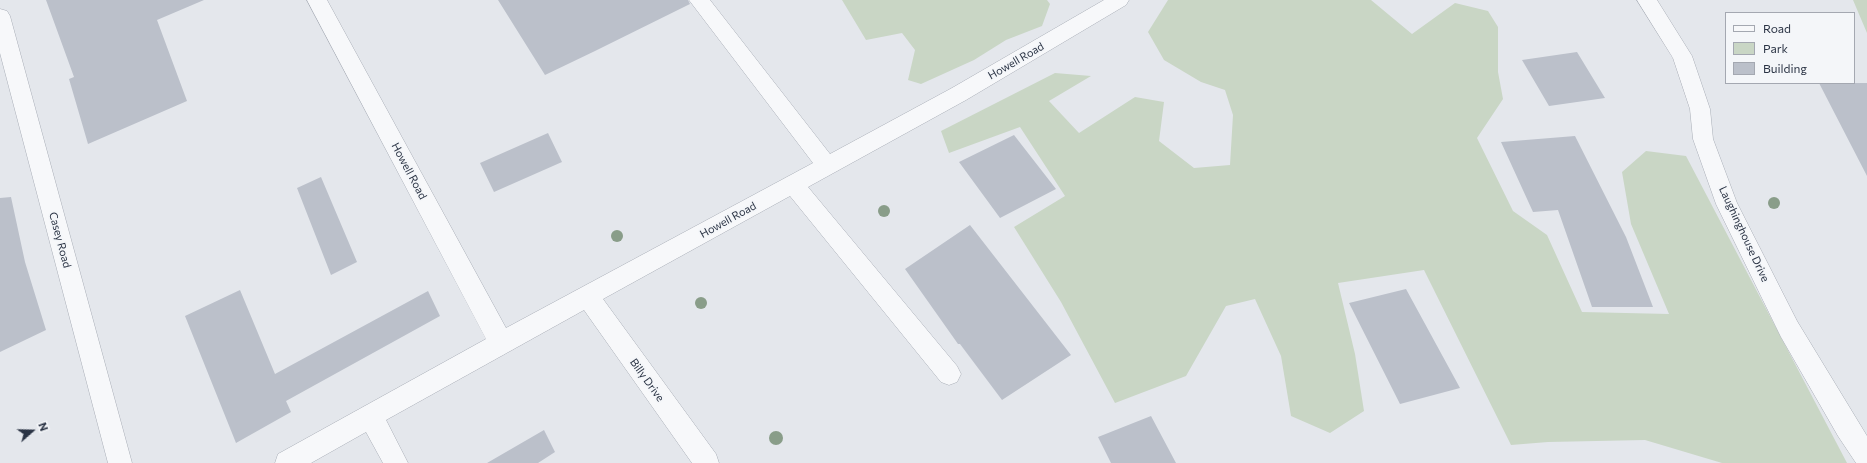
<!DOCTYPE html>
<style>
body{margin:0}
#map{position:relative;width:1867px;height:463px;overflow:hidden;background:#e4e7ec;font-family:Commissioner,sans-serif}
canvas{display:block}
.legend{position:absolute;left:1725px;top:12px;width:130px;height:72px;box-sizing:border-box;background:#f4f6f9;border:1px solid #a4a8b1;margin:0;padding:5px 7px;list-style:none;font-size:12px;color:#2b3445}
.legend li{display:flex;align-items:center;gap:8px;height:20px}
.legend b{width:20px;border:1px solid #a4a8b1}
.north{position:absolute;left:12px;top:411px;width:40px;height:40px;-webkit-text-stroke:3px #f4f6f9;paint-order:stroke;rotate:70deg;font-size:11px;font-weight:700;line-height:16px;text-align:center;color:#2b3445}
.north::after{content:'';display:block;margin:auto;width:14px;height:18px;background:#2b3445;clip-path:polygon(50% 0,100% 100%,50% 72%,0 100%)}
</style>
<div id="map">
<canvas width="1867" height="463"></canvas>
<ul class="legend">
<li><b style="height:5px;background:#f7f8fa"></b>Road</li>
<li><b style="height:11px;background:#c9d6c5"></b>Park</li>
<li><b style="height:11px;background:#bbc0ca"></b>Building</li>
</ul>
<div class="north">N</div>
</div>
<script>
const g = document.querySelector('canvas').getContext('2d');
g.lineJoin = 'round';
function fill(path, color) {
  g.fillStyle = color;
  g.fill(path, 'evenodd');
}
function stroke(path, color, width, dash) {
  g.strokeStyle = color;
  g.lineWidth = width;
  g.lineCap = dash ? 'butt' : 'round';
  g.setLineDash(dash || []);
  g.stroke(path);
}
function write(font, color, halo, rows, align = 'center') {
  g.font = font + ' Commissioner,sans-serif';
  g.lineWidth = 3.5;
  g.setLineDash([]);
  g.textBaseline = 'middle';
  g.strokeStyle = halo;
  g.fillStyle = color;
  for (const [text, x, y, turn = 0] of rows) {
    g.save();
    g.translate(x, y);
    g.rotate((+turn || 0) * Math.PI / 180);
    g.textAlign = isNaN(turn) ? turn : align;
    if (halo) g.strokeText(text, 0, 0);
    g.fillText(text, 0, 0);
    g.restore();
  }
}
const green = new Path2D(`
 M842 0H1047L1050 4 1042 26 1006 40 974 60 921 84 908 80 915 50 902 33 866 40Z
 M1168 0H1371L1412 34 1455 3 1488 11 1498 27V72L1503 99 1477 138 1513 211 1547 235 1582 312 1669 314 1631 224 1622 172 1646 151 1686 156 1847 463H1722L1645 440 1548 442 1511 445 1424 270 1338 283 1355 354 1364 411 1330 433 1291 416 1281 356 1255 299 1226 306 1186 376 1115 403 1061 302 1014 227 1065 196 1020 127 949 153 941 131 1055 73 1091 76 1049 101 1079 133 1135 97 1164 102 1159 141 1194 168 1230 165 1233 115 1225 90 1201 82 1164 60 1148 32Z
 M1853 0H1867V33Z`);
const building = new Path2D(`
 M46 0H204L157 20 187 101 88 144 69 79 74 77Z
 M498 0H688L690 4 595 51 545 75Z
 M1577 52 1605 98 1549 106 1522 60Z
 M1819 83H1867V176Z
 M548 133 562 162 494 192 480 163Z
 M1014 135 1056 189 1000 218 959 162Z
 M1575 136 1626 237 1653 307H1592L1558 210 1533 212 1501 142Z
 M321 177 357 262 331 275 297 188Z
 M11 197 25 262 46 330 0 352V198Z
 M970 225 1071 355 1002 400 960 344H958L905 269Z
 M1406 289 1460 388 1400 404 1349 303Z
 M240 290 275 374 428 291 440 316 286 401 291 412 236 443 185 316Z
 M1151 416 1176 463H1111L1098 437Z
 M544 430 555 452 538 463H487Z`);
const minor = new Path2D(`
 M307 0H327L506 328 813 163 689 0H710L830 154 952 88 1104 0H1129L1126 5 966 100 808 187 957 366 961 374 957 382 949 385 941 382 790 196 603 299 716 454 719 463H692L584 310 386 420 408 463H383L366 432 311 463H275L278 454 486 339Z
 M1637 0H1657L1692 56 1710 109 1713 139 1737 203 1797 321 1867 436V463H1856L1838 436 1781 337 1716 204 1693 139 1690 109 1673 58Z
 M0 9 7 11 10 16 132 463H108L0 53Z`);
const trees = [
 [1774,203,6],
 [884,211,6],
 [617,236,6],
 [701,303,6],
 [776,438,7]
];
const streetNames = [
 ["Howell Road",1016,61,-30],
 ["Howell Road",409,171,62],
 ["Howell Road",728,220,-29],
 ["Laughinghouse Drive",1744,234,65],
 ["Casey Road",60,240,75],
 ["Billy Drive",647,380,54]
];
fill(green, '#c9d6c5');
fill(building, '#bbc0ca');
stroke(minor, '#a9aeb7', 1);
fill(minor, '#f7f8fa');
g.fillStyle = '#899d89';
for (const [x, y, r] of trees) {
  g.beginPath();
  g.arc(x, y, r, 0, 2 * Math.PI);
  g.fill();
}
write('11px', '#2b3445', '#f4f6f9', streetNames);
</script>
